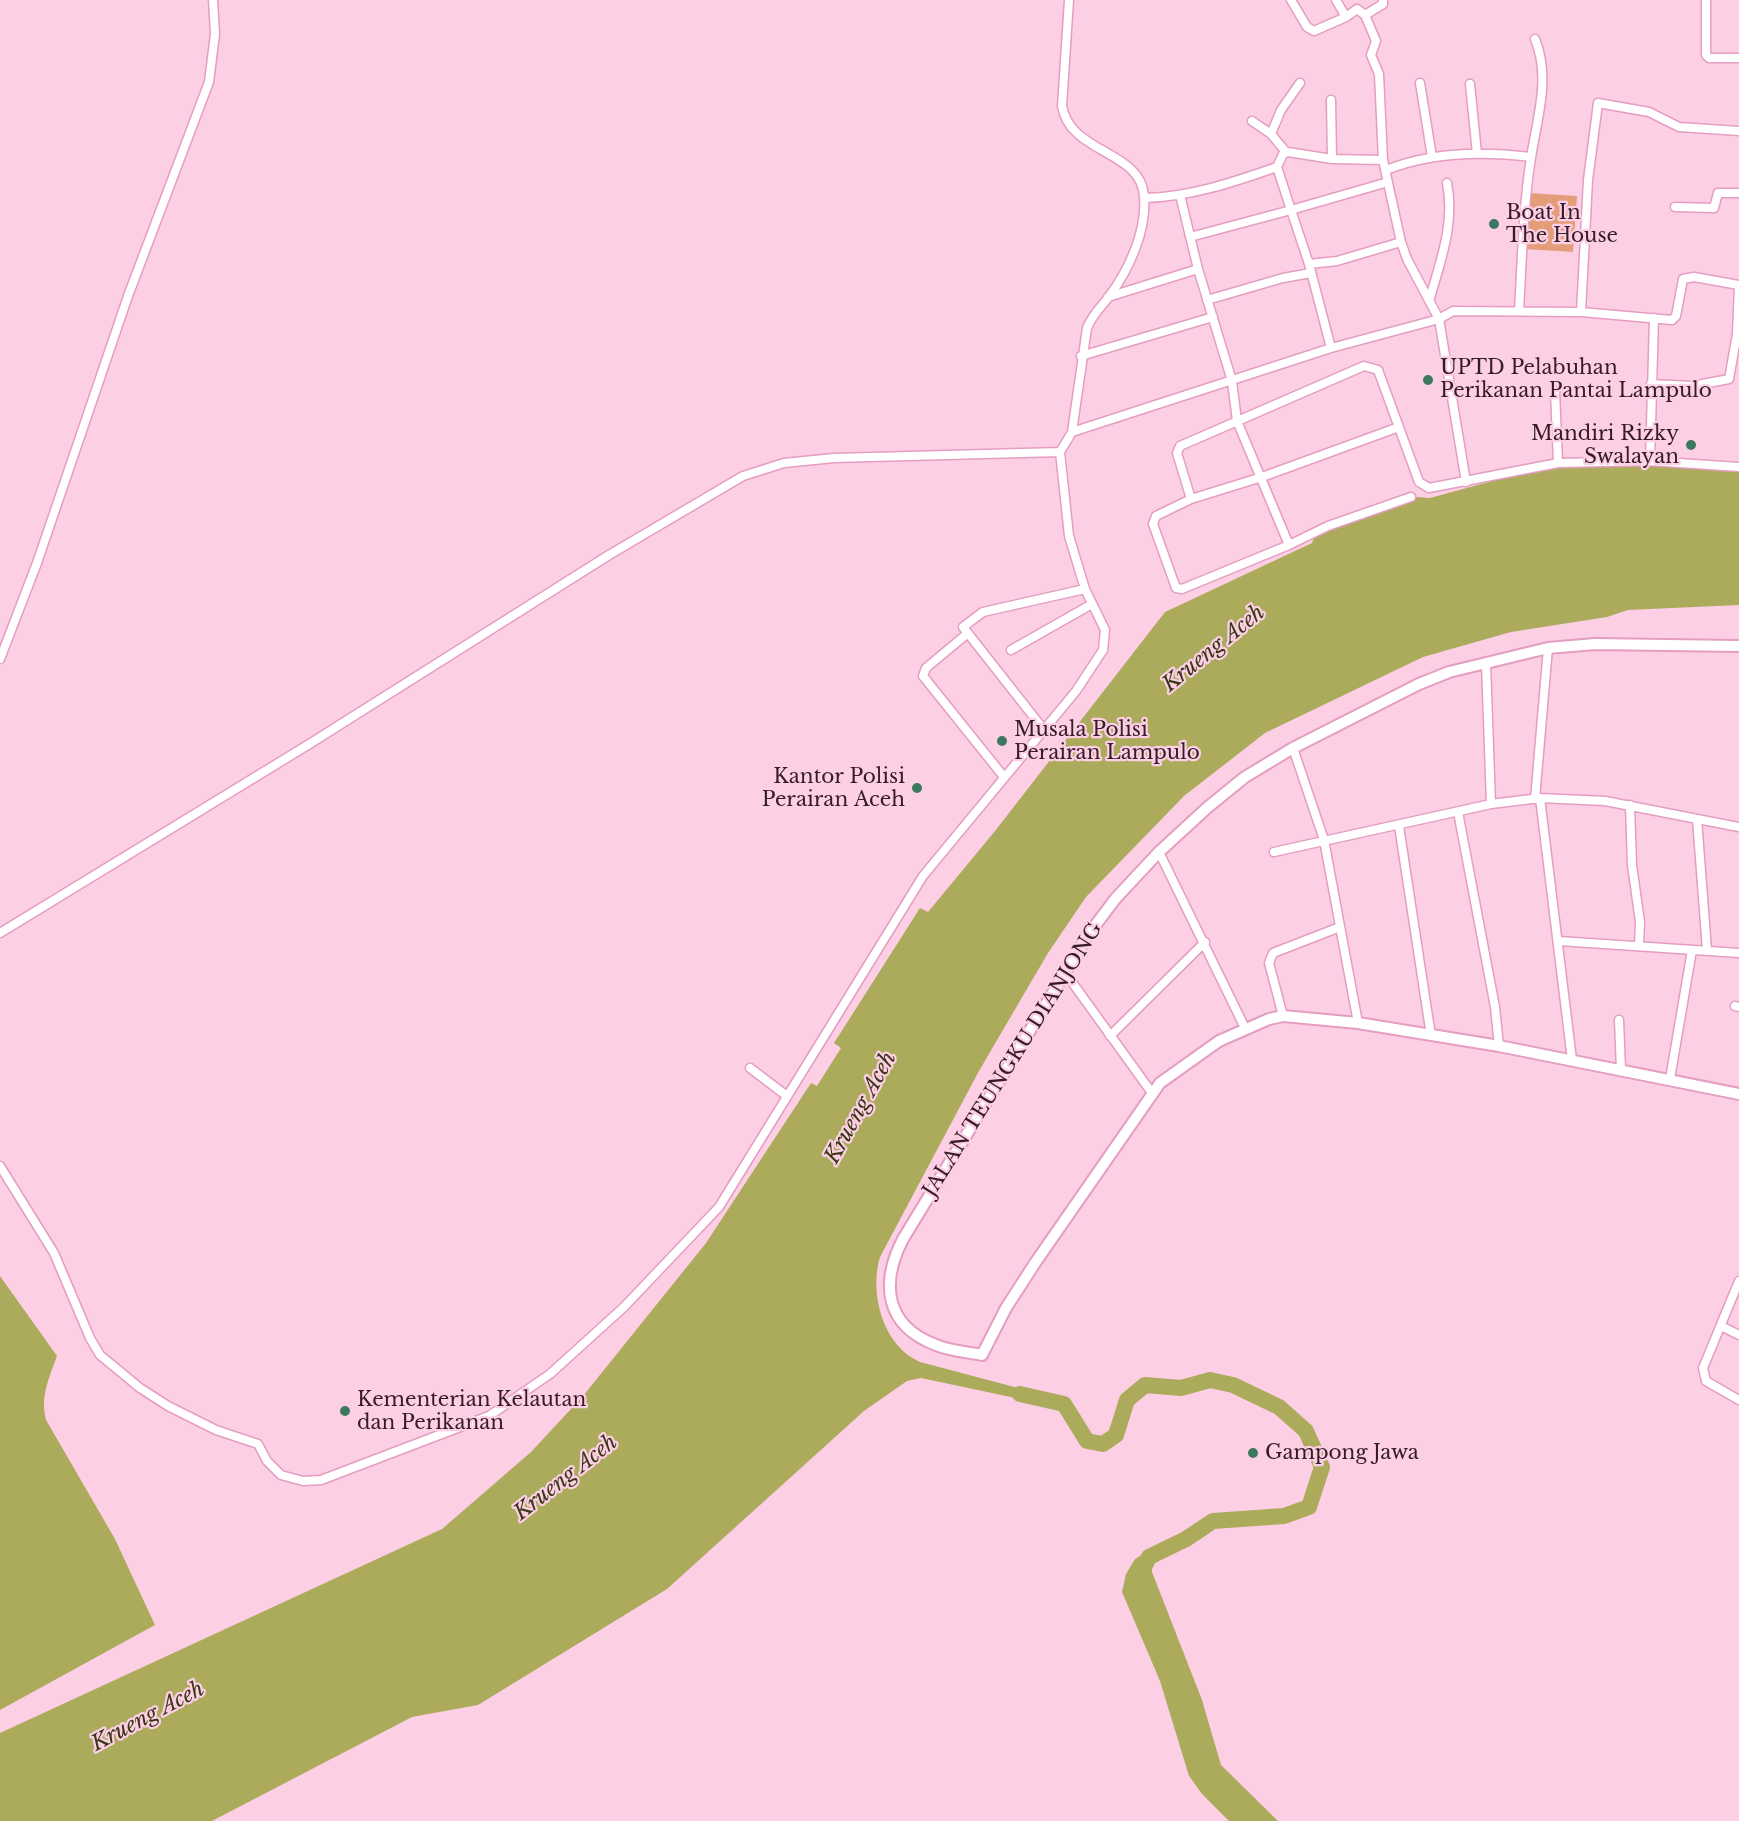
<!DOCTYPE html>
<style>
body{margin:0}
canvas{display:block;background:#fdcfe5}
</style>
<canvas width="1739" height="1821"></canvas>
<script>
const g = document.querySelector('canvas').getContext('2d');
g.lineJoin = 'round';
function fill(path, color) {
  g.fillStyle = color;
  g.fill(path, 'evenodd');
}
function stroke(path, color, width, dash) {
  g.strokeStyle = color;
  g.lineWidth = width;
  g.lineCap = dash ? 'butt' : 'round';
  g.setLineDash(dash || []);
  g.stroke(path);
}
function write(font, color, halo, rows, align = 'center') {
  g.font = font + ' "Libre Baskerville",serif';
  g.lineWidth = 4.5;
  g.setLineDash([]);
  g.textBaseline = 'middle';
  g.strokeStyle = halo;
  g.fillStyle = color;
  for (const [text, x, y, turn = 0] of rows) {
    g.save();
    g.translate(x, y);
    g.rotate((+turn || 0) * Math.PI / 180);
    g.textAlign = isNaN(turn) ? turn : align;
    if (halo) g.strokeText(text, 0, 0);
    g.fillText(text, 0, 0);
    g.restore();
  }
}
const green = new Path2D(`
 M1528 193 1577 196 1573 252 1524 249Z`);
const water = new Path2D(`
 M1645 464 1739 469V605L1628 610 1607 617 1511 632 1423 657 1265 733 1184 796 1086 897 1048 953 979 1071 880 1257C869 1294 883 1346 920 1362L1041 1394 1039 1403 921 1378 907 1381 864 1411 667 1589 478 1705 412 1717 212 1821H0V1733L442 1529 531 1452 583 1396 706 1243 811 1083 817 1086 841 1048 834 1043 920 908 928 912 995 831 1165 612 1312 543 1316 533 1418 497 1430 498 1543 467Z
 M0 1276 57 1356C49 1378 40 1397 46 1420L115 1539 155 1625 0 1710Z
 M1148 1551 1152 1572 1202 1700 1221 1765 1278 1821H1229L1202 1794 1189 1776 1160 1681 1122 1592 1126 1574 1135 1559Z`);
const river = new Path2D(`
 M1020 1394 1064 1404 1087 1441 1103 1444 1116 1435 1127 1400 1145 1385 1181 1388 1210 1380 1233 1385 1279 1407 1306 1431 1322 1467 1309 1507 1284 1516 1213 1521 1186 1539 1149 1557 1140 1576`);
const minor = new Path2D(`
 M1069 0 1062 106C1070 154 1141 150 1144 196 1147 231 1129 270 1108 298 1100 308 1092 315 1087 328L1072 432 1331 348 1439 319 1453 311 1581 312 1672 320 1676 316 1683 279 1694 277 1739 285
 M1291 0 1307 27 1314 31 1346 17 1357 9 1365 15
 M1336 0 1346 17
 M1383 0V4L1365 15 1376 41 1371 55 1379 74 1383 160 1401 242 1407 259 1439 319 1466 482
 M1706 0V55L1709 58H1739
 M1420 83 1432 157
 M1470 84 1477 154
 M1331 100 1332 159
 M1252 121 1271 134 1286 152
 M1271 134 1281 110 1300 83
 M1383 160 1332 159 1288 152 1283 154 1277 167 1291 210 1388 182
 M1386 170C1431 152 1483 151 1531 157
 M1180 195 1198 269 1232 381 1237 421 1289 545 1182 589 1176 588 1153 524 1156 516 1191 499 1262 477 1399 427
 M1145 198C1190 197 1234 182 1277 167
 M1675 207 1714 208 1718 193H1739
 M1190 237 1291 210 1309 264 1331 348
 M1309 264 1337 261 1401 242
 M1108 297 1198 269
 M1430 298C1441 259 1455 223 1447 183
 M1207 300 1283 278 1311 273
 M1519 311C1522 260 1523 208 1531 158 1537 118 1551 78 1535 39
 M1581 312 1588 180 1598 103 1649 112 1679 127 1739 131
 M1081 356 1213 317
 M1651 384 1692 386 1729 379 1737 334 1739 285
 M1555 391 1558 463
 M1650 461 1654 318
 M1191 499 1177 453 1180 446 1364 366 1378 370 1419 482 1429 488 1558 463 1650 461 1739 467
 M1289 545 1328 526 1411 497
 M968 633 926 668 923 676 1004 777
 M1011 650 1092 604
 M0 659 37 563 128 296 209 82 215 34 213 0
 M1486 663 1491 804
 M1044 730 963 627 983 612 1085 589
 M1293 748 1324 840 1358 1023
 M1540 798 1572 1060
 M1535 799 1548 648
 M1630 805 1632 865 1640 922 1639 945
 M1458 812 1495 1007 1499 1046
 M1697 819 1707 950
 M1399 826 1431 1036
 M1159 852 1245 1028
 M1274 852 1491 804 1540 798 1605 801 1739 827
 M0 933 311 743 609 555 743 476 784 463 834 458 1060 452
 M1559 941 1739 953
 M1064 971 1152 1093
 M1735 1006 1739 1007
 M1283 1016 1269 963 1273 953 1340 927
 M1619 1020 1621 1070
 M1110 1036 1205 942
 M750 1068 787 1096
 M1670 1079 1692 950
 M0 1166 54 1253 90 1338 100 1355 140 1388 168 1406 216 1430 258 1444 267 1461 281 1475 303 1481 321 1480 489 1416 550 1374 624 1307 719 1207 923 876 1076 691 1103 650 1105 630 1085 589 1069 536 1060 452 1072 432
 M1739 1281 1703 1368 1706 1381 1739 1400
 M1721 1326 1739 1335`);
const tertiary = new Path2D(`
 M1739 646 1595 644 1548 648 1449 672 1419 684 1293 748 1245 777 1208 807 1159 852 1116 898 1088 935 903 1239C880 1283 885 1326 936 1345 950 1351 967 1352 982 1355L1006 1308 1035 1263 1160 1083 1219 1041 1269 1019 1283 1016 1358 1023 1499 1046 1739 1094`);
const markers = [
 [1494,224,6,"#3c7862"],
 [1428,380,6,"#3c7862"],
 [1691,445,6,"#3c7862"],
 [1002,741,6,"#3c7862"],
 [917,788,6,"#3c7862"],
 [345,1411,6,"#3c7862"],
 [1253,1453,6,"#3c7862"]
];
const poiNames = [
 ["Boat In",1506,213],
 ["The House",1506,236],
 ["UPTD Pelabuhan",1440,368],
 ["Perikanan Pantai Lampulo",1440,391],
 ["Mandiri Rizky",1679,434,"right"],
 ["Swalayan",1679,457,"right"],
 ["Musala Polisi",1014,730],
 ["Perairan Lampulo",1014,753],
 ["Kantor Polisi",905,777,"right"],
 ["Perairan Aceh",905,800,"right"],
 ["Kementerian Kelautan",357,1400],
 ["dan Perikanan",357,1423],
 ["Gampong Jawa",1265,1453]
];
const streetNames = [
 ["JALAN TEUNGKU DIANJONG",1013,1060,-58]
];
const waterNames = [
 ["Krueng Aceh",1214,649,-39],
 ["Krueng Aceh",861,1108,-61],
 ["Krueng Aceh",566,1478,-38],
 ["Krueng Aceh",148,1717,-28]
];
fill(green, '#e39d79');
fill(water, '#acab5c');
stroke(river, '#acab5c', 16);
stroke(minor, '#e59dc1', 11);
stroke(tertiary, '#e59dc1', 14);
stroke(minor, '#fff', 8);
stroke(tertiary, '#fff', 10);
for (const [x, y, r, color] of markers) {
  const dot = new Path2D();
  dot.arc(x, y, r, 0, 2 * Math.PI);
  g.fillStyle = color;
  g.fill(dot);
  stroke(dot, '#fdcfe5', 2);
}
write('20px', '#361b29', '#fdcfe5', poiNames, 'left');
write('20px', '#361b29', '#fdcfe5', streetNames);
write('italic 21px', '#393815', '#fdcfe5', waterNames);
</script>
